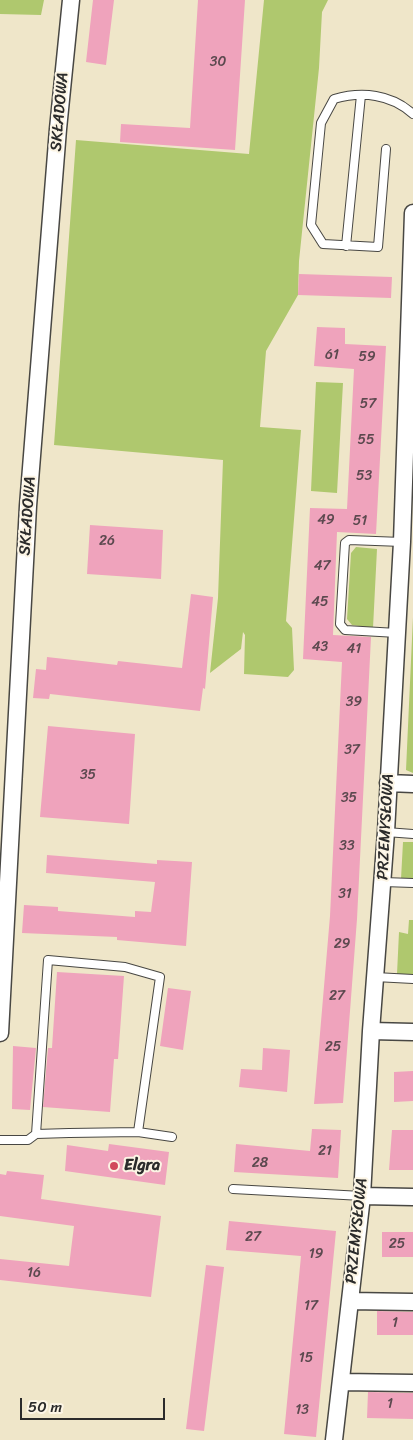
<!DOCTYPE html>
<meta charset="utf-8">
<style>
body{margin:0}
#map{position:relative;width:413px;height:1440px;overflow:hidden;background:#efe6c9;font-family:Sriracha,sans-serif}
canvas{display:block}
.scale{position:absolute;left:20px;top:1398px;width:145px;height:22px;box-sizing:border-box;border:2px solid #2b2b2b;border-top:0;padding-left:6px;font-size:15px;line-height:18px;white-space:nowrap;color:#2b2b2b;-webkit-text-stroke:4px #fcf5e5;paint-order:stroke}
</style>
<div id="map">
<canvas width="413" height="1440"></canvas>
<div class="scale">50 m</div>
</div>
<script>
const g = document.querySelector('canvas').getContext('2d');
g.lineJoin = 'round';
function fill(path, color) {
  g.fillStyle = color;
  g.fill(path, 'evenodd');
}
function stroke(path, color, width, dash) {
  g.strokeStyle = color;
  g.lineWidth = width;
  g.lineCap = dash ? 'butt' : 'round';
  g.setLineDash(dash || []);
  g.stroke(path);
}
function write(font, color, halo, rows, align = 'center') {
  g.font = font + ' Sriracha,sans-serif';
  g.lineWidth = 4;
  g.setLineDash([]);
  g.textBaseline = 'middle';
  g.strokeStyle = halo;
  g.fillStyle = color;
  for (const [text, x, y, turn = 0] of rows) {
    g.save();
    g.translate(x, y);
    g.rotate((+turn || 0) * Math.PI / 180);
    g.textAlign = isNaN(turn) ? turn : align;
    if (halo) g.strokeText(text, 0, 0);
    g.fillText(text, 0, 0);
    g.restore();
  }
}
const green = new Path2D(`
 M0 0H44L41 15 0 14Z
 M264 0H328L322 12 319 68 299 261 298 295 266 351 260 427 301 430 286 621 292 628 294 670 288 677 244 674 245 635 243 632 241 649 210 673 218 598 223 460 54 445 76 140 249 154Z
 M316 382 343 383 337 493 311 491Z
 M356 547 377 549 373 628 352 625 347 619 351 553Z
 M413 617V773L406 770Z
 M403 842H413V879H401Z
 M409 920H413V975L397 974 399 932 408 934Z`);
const building = new Path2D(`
 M93 0H114L106 65 86 62Z
 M198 0H245L235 150 120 142 121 124 190 128Z
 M299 274 392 277 391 298 298 295Z
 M317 327 345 328V344L386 346 376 534 337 532 333 635 371 637 357 919 343 1103 314 1104 330 916 342 662 303 659 310 508 347 509 354 369 314 366Z
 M90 525 163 530 161 579 87 574Z
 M191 594 213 597 205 689 203 688 200 711 50 694 49 699 33 698 36 669 46 670 47 657 117 665 118 661 182 668Z
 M48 726 135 734 129 824 40 817Z
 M47 855 157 864V860L192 862 186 946 117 940V937L22 933 24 905 58 907V911L135 917V911L151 912 155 882 46 873Z
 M57 972 124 976 118 1059H114L110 1112 43 1107 48 1048H52Z
 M168 988 191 991 183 1050 160 1046Z
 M13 1046 36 1048 30 1110 12 1109Z
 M263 1048 290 1050 287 1092 239 1087 241 1069 262 1070Z
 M413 1071V1101L394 1102V1072Z
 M312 1129 341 1130 338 1178 234 1172 236 1144 310 1151Z
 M392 1130H413V1170H389Z
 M109 1144 169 1152 165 1185 65 1171 67 1145 108 1151Z
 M7 1171 44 1175 41 1199 161 1216 151 1297 0 1280V1259L69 1266 74 1226 0 1216V1174L6 1175Z
 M229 1221 336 1231 316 1437 284 1434 301 1256 226 1250Z
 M382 1232H413V1257H382Z
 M206 1265 224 1267 204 1431 186 1429Z
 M377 1311 413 1312V1335H377Z
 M368 1392 413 1393V1419L367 1418Z`);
const service = new Path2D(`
 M386 149 378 247 323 244 311 225 321 123 334 99C362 91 391 94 413 114
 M346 246 361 95
 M397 633 345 630 340 624 345 543 349 540 402 542
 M386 832 413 834
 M383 882 413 883
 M375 977 413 979
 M36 1134 48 960 125 967 160 977 138 1132
 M0 1140H28L36 1134 69 1133 138 1132 172 1137
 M233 1189 362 1196`);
const minor = new Path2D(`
 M388 783 413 784
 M371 1031 413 1032
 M0 1033 28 506 58 129 71 0
 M362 1196 413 1197
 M350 1301 413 1302
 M341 1382 413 1383
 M334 1440 362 1196 371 1031 386 832 402 542 413 213`);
const markers = [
 [114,1166,5,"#d1495b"]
];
const numberNames = [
 ["30",218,62],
 ["61",332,355],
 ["59",367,357],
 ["57",368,404],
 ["55",366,440],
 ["53",364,476],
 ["49",326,520],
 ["51",360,521],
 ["26",107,541],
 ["47",322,566],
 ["45",320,602],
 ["43",320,647],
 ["41",354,649],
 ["39",354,702],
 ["37",352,750],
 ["35",88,775],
 ["35",349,798],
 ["33",347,846],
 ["31",345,894],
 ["29",342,944],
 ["27",337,996],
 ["25",333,1047],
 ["21",325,1151],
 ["28",260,1163],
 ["27",253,1237],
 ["25",397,1244],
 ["19",316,1254],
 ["16",34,1273],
 ["17",311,1306],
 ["1",395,1323],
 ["15",306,1358],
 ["1",390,1404],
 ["13",302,1410]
];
const streetNames = [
 ["SKŁADOWA",60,112,-85],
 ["SKŁADOWA",28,516,-86],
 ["PRZEMYSŁOWA",386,827,-87],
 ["PRZEMYSŁOWA",357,1231,-84]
];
const poiNames = [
 ["Elgra",124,1166]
];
fill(green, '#afc86e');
fill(building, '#efa3bc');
stroke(service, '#484743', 10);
stroke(minor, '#484743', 19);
stroke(service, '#fff', 8);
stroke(minor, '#fff', 16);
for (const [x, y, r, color] of markers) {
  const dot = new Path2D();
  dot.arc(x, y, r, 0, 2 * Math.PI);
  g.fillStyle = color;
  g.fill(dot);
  stroke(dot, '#fcf5e5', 2);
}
write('14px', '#5c494f', null, numberNames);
write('16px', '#2b2b2b', '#fcf5e5', streetNames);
write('bold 16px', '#2b2b2b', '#fcf5e5', poiNames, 'left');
</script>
